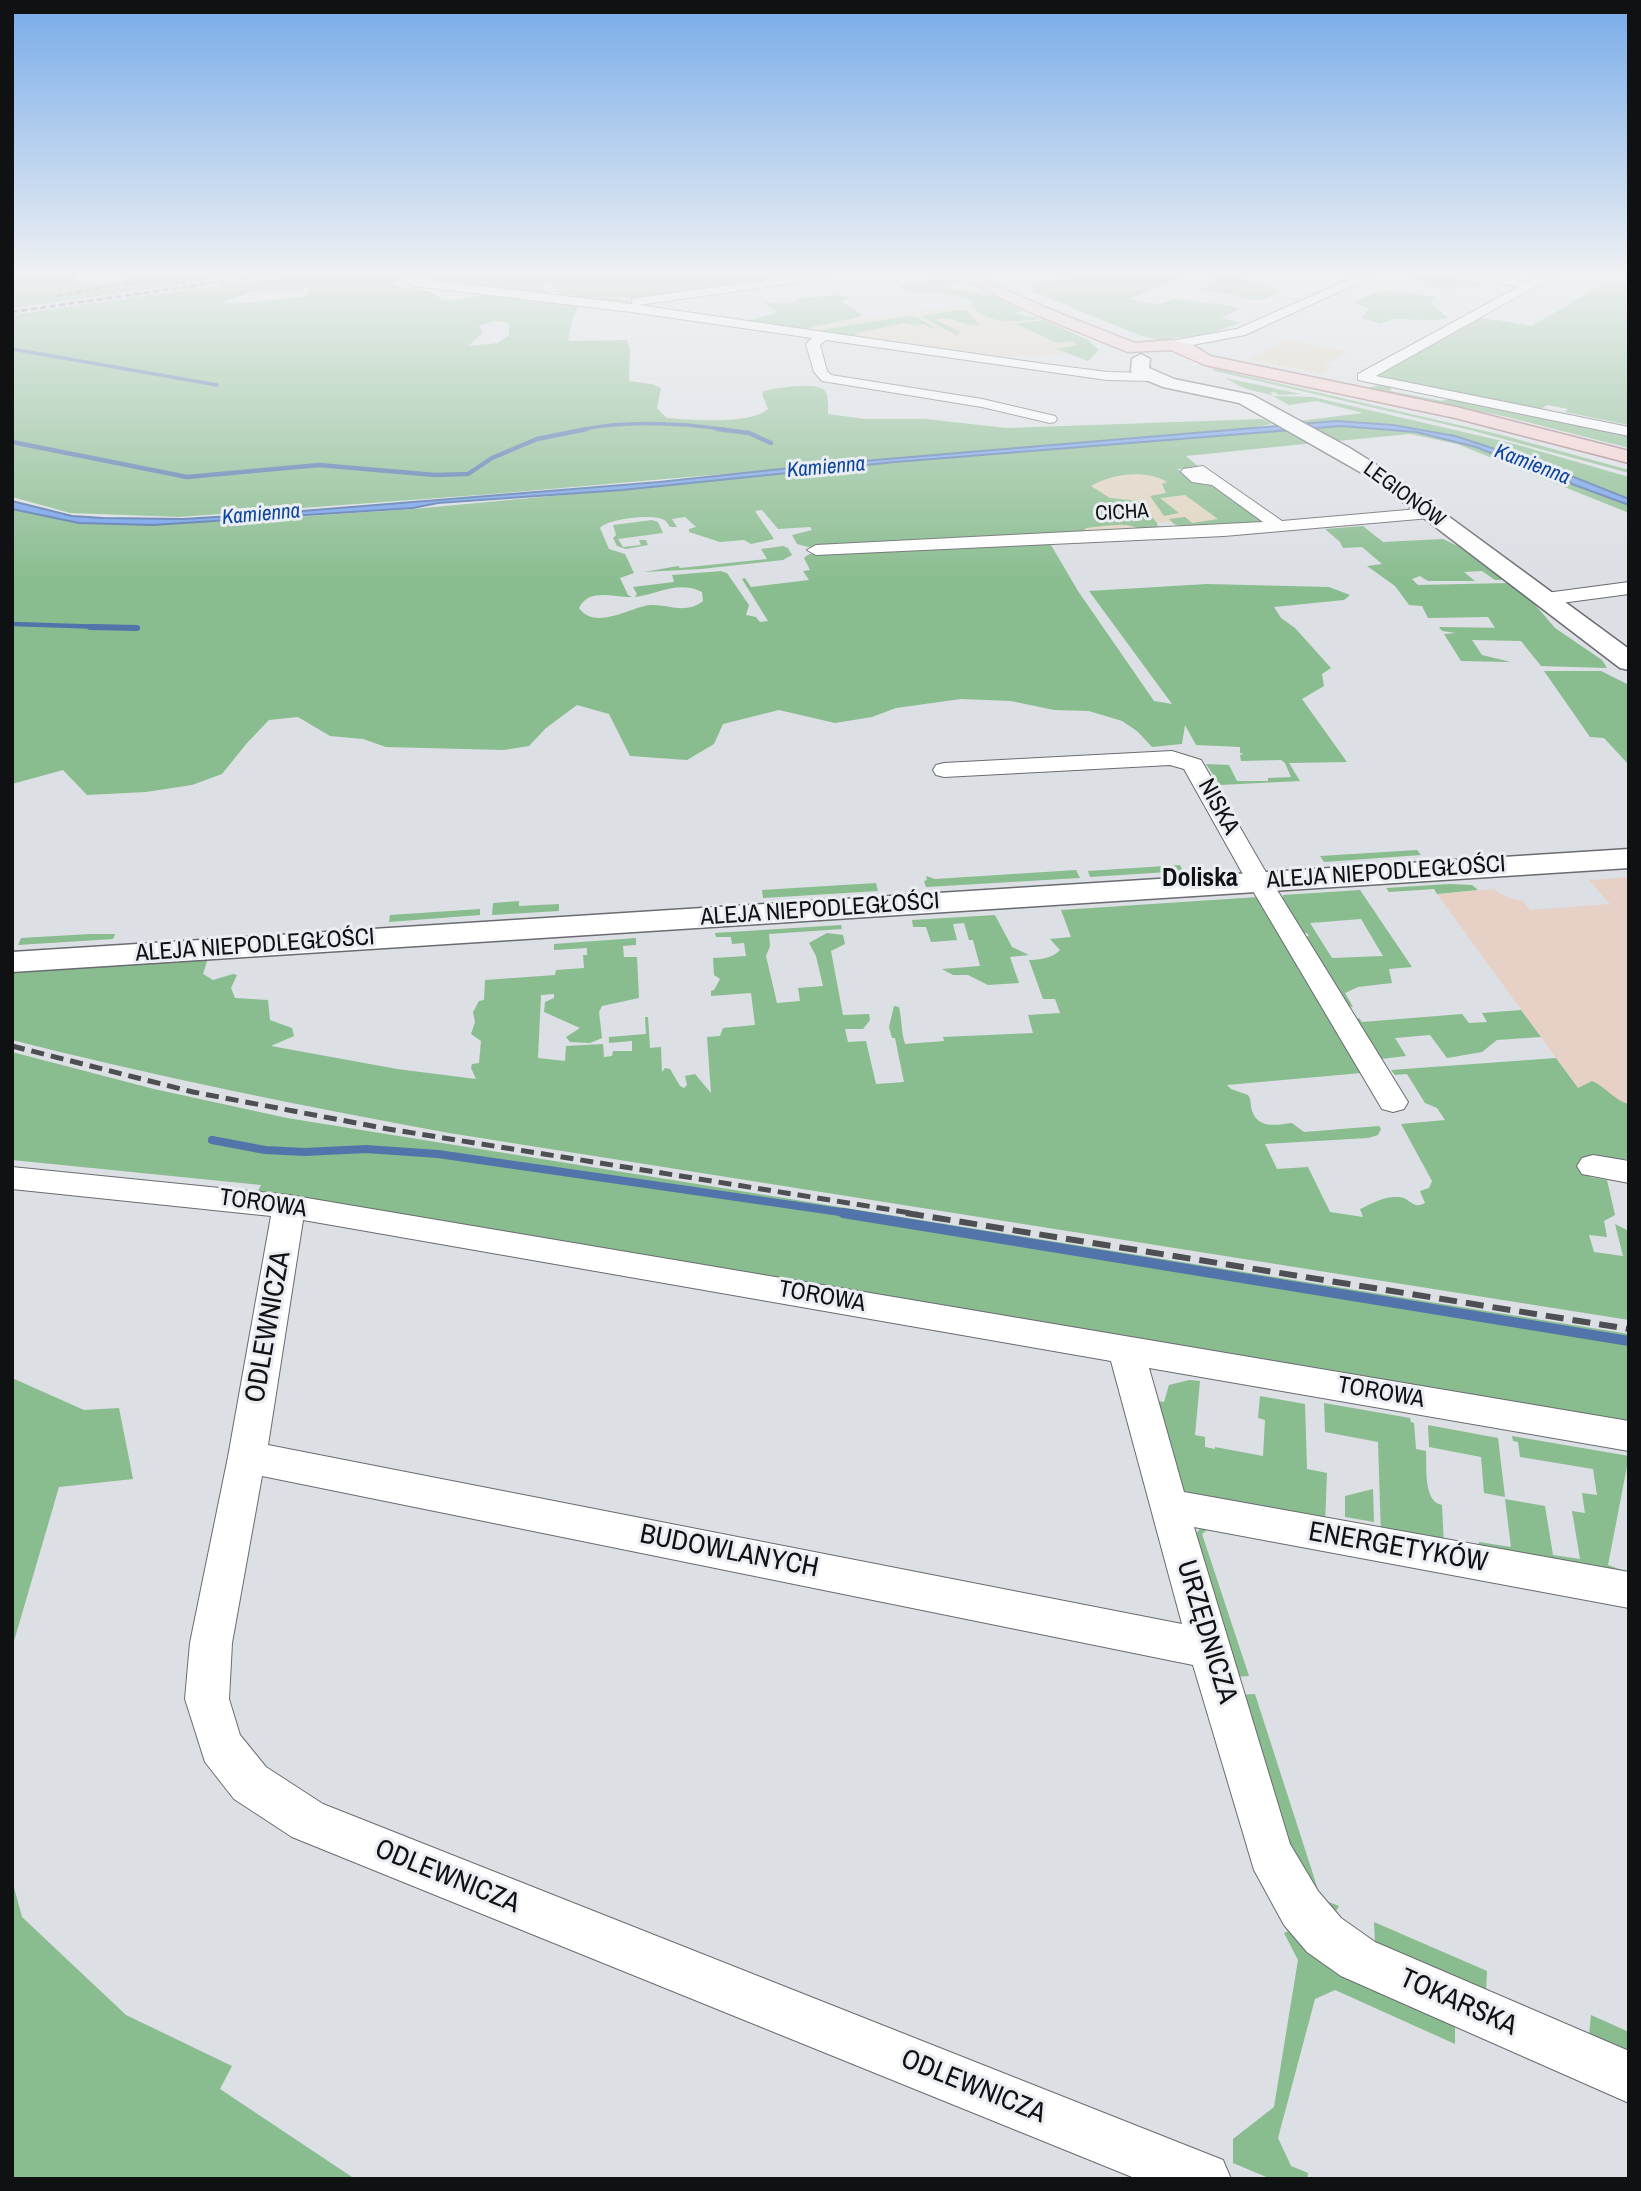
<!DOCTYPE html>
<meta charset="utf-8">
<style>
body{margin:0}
#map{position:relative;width:1641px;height:2191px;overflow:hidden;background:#dcdfe4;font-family:"Archivo Narrow",sans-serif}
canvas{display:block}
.frame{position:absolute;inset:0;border:14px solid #101113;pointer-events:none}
</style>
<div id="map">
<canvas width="1641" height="2191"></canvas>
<div class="frame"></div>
</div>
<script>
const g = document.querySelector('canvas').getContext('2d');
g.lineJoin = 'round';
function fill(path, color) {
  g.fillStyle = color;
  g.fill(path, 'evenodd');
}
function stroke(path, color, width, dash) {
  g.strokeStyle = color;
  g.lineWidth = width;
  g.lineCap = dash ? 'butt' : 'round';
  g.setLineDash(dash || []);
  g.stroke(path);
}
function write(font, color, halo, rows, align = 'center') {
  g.font = font + ' "Archivo Narrow",sans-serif';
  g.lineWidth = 6;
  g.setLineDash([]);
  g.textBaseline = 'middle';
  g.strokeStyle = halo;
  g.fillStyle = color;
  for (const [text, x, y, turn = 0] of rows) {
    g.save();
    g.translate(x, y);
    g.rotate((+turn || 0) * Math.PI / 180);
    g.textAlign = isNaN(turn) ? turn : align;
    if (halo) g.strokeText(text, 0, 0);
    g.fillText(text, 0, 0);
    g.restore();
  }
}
const commercial = new Path2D(`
 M988 303 1089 349 1041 356H1001L804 329 820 323Z
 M1289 340 1350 352 1324 365 1332 368 1321 374 1247 359Z
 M1146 470 1176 474 1249 525 1194 527 1167 522 1152 523 1142 529 1076 532 1022 485Z`);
const industrial = new Path2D(`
 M1629 877V1124L1578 1088 1437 894 1493 889 1506 897 1523 901 1530 910 1610 904 1589 880Z`);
const built = new Path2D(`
 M135 276H291L237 284 12 334V294L108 283Z`);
const green = new Path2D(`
 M12 276H75L77 282 97 286 134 276H239L12 308Z
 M291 276H392L407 278 393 283C406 292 431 286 441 299L451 301 488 294 579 305 572 321 568 341 627 340 630 350 629 381 652 384 661 388 657 408 667 418C691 420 750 425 768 409L762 394 764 391C775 388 818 381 825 391 829 396 828 408 828 414L865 419H926L1007 428 1262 419 1272 424 1251 428 493 494 179 517 70 513 12 497V315ZM309 289 306 296 258 302 220 303 251 292ZM495 321 509 323V335L497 343 468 346 483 333 479 326Z
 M407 276H804L635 298 596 297 630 300 619 304 571 297 576 295 561 294 548 281 542 288 551 297 420 281Z
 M1064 276H1183L1130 299 1158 305 1174 299 1232 306 1240 309 1221 318 1241 323 1204 335 1158 340 1139 335 1031 291 1033 282 1068 279Z
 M1211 276H1249L1245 280 1280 290C1259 306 1251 299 1228 294 1218 292 1209 293 1199 290L1217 282Z
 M1416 276 1456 277 1481 284 1480 286 1470 288 1456 286 1451 290 1432 288 1411 277Z
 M950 277 961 282 947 286 950 288 993 295 1023 311 1014 313C1023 317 1032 315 1041 319 1020 322 983 325 970 303L973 302C966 299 958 296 951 295 931 292 920 297 900 288L901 285Z
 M1608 281 1629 285V425L1565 412 1568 409 1547 405 1538 411 1368 377 1478 317 1532 326Z
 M1382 290 1437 297 1431 303 1448 318 1437 320 1391 319 1381 324 1361 318 1370 309 1352 302Z
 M837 295 852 298 842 302 861 314 859 317 798 330 740 322 774 314 776 311 762 302 787 304 803 298Z
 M959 310 967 311 980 325C960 327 958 315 934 319L961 332 956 335 921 316Z
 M908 316 916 317 942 332 923 324 918 326 903 323 858 333 854 336H864L857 338 814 331Z
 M1044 320 1088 340 1099 350 1088 361 1056 349 1078 345 1071 341 1057 343 1016 324Z
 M1212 368 1502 435 1629 470V473L1470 430 1215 371Z
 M1226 378 1301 394 1276 395 1278 393 1271 392 1272 395C1256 391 1245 391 1226 378Z
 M1381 385 1392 387 1390 391 1442 401 1450 399 1629 435V448L1507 417 1367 388Z
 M1273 396 1313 397 1515 444 1629 477V513L1457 444 1410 434 1337 441 1299 421 1363 413 1316 401 1289 405Z
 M1290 429 1314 443 1186 456 1199 467 1177 469 1223 491 1263 522 1183 527 1174 524 1169 519 1185 517 1192 523 1218 519 1185 495 1160 498 1179 513 1164 516 1150 496 1166 493 1162 484 1167 482C1146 469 1111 474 1091 486L1110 498 1139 501 1157 523 1158 527C1144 536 1139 526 1126 525 1113 524 1099 527 1086 528L1080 535 808 547 797 544 792 535 812 530 810 527 778 529 762 510 755 511 774 539 751 544 744 540 720 542 689 532V529L696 527 685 517 672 519 677 527H670C667 523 667 521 662 519 651 514 607 519 600 528L609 549 625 554 634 573 620 578 628 595 632 597C615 598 589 587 579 608 595 631 631 607 650 605 669 604 685 615 703 601L702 592C678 580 659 594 635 597L637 594 633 587 674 582 672 575 721 571 727 573 749 605 746 615 756 617 760 622 768 621 742 579 745 578 751 587 809 580 803 571 810 570 804 558 809 554 1044 542 1051 545 1078 591 1154 701 1172 704 1089 591 1207 584 1329 587 1350 595 1344 600 1274 607 1281 618 1295 628 1331 668 1322 674 1324 686 1302 699 1347 762 1289 763 1300 781 1220 785 1206 764 1229 765 1237 781H1268V778L1291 777 1285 763 1281 760 1241 761 1240 755 1244 754 1240 753V747L1196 745 1185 725 1182 744 1152 747 1137 731 1122 721 1089 711 1054 710 1011 701 961 699 896 708 872 717 835 723 779 710 723 724 714 744 687 760 630 756 609 714 577 705 546 728 529 746 504 750 386 747 363 739 330 736 298 717 269 720 247 743 222 774 192 785 146 792 87 795 63 770 12 784V509L62 520 99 524 220 522 413 509 755 477 754 474Z
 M652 520 658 522 663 533 618 539 623 547 641 545 639 540H646L648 545 626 549 617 546 613 538 616 535 613 525Z
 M1363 526 1383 542 1443 539 1462 548 1504 580H1495L1482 571 1464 572 1475 581H1428L1420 576 1412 579 1418 585 1509 583 1531 600 1555 628 1602 660 1607 668 1541 666 1521 641 1472 640 1482 655 1511 662 1461 661 1444 634 1456 633 1442 631 1439 627 1508 628H1495L1488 617 1428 618 1422 606 1409 605 1395 586 1367 566 1382 564 1362 547 1343 548 1340 542 1325 529Z
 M783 546 788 548 792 555 783 560 701 569 644 572 678 566 680 568 767 559 761 549Z
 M1544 671H1601L1629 685V765L1604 738 1590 737Z
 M1417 850 1421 855 1324 862 1320 856Z
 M1180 865 1183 871 1090 877 1088 871Z
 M1076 870 1080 878 926 887 924 881 927 880 926 876 935 879Z
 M876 883 878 891 763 898 762 890Z
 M1449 884 1472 885 1478 890 1437 894 1434 889 1389 892 1386 888Z
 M1360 890 1412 967 1389 969 1392 983 1358 987 1345 993 1353 1007 1347 1006 1305 937 1309 936 1307 933H1302L1282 900 1283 895ZM1361 919 1383 956 1332 958 1310 923Z
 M1258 897 1260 900 1258 901 1268 918H1273L1361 1073 1227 1085 1231 1089 1248 1095C1252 1101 1250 1104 1252 1111 1258 1129 1277 1125 1292 1123L1304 1132 1379 1126 1381 1129 1378 1135 1368 1138 1265 1144 1277 1169 1308 1167 1330 1212 1363 1217 1360 1209C1373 1203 1384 1196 1399 1197 1411 1198 1412 1210 1425 1203L1420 1191 1429 1188 1432 1181 1401 1124 1445 1120 1437 1108 1425 1103 1407 1074 1395 1075 1391 1070 1556 1058 1578 1088 1592 1081C1606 1087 1615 1101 1629 1104V1159L1607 1160 1590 1177 1607 1180 1615 1215 1604 1221 1607 1237 1589 1235 1594 1252 1623 1256 1615 1224 1629 1231V1320L449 1133C302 1106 157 1077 12 1040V970L208 958 203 974 213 980 233 974 237 975 231 988 235 998 268 1000 270 1020 292 1028 294 1036 271 1046 397 1069 476 1079 471 1068 472 1064 479 1063 481 1041 471 1034 475 1022 473 1012 479 1001 484 1000 485 980 555 975 556 970 584 968 583 955H587V948L554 950V944L636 938V945L623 946 624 957H637L639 998 602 1006 599 1012 602 1038 590 1043 570 1042 566 1037 580 1028 544 1012 545 1002 554 998V994L541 995 538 1058 565 1061 566 1046 603 1044 604 1057 612 1056 613 1051H632V1041L609 1043V1037L646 1034 645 1017H648L650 1048 661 1047 662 1072 665 1068 670 1069 680 1086 684 1088 687 1085 685 1076 695 1074 711 1093 707 1037 720 1036 723 1028 755 1025 751 993 711 996V991L714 990 720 979 714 975 713 958 746 956 744 943 732 944 731 937H716L715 933 841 925 842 929 769 934 770 946 766 956 777 1003 800 1001 798 988 823 986 816 956 809 943 827 933 843 935 845 944 831 951 843 1015 869 1014 870 1020 863 1029H845L848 1042 866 1041 876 1084 904 1082 895 1038H892L889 1027 894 1006 899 1007C902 1020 901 1031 905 1044L944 1041 943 1037 1033 1033 1028 1015 1060 1013 1055 999H1043L1029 960C1039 960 1053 958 1060 950L1050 939 1071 937 1061 910Z
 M519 901V906L559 904V911L492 915 493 903Z
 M480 909V915L389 922 390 915Z
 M995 915 1012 947 1029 955 1010 957 1019 983 988 985 968 975H953L942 969 980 966 973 940H969L964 923 953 924 957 940 931 942 926 927H913L912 920Z
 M90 934H115L113 939 18 945 21 938Z
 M1521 1010 1541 1037 1497 1040 1482 1052 1447 1058 1430 1035 1395 1038 1406 1056 1381 1059 1355 1020 1359 1018 1362 1022 1462 1014 1469 1023 1487 1022 1482 1013Z
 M12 1052 154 1089 287 1118 1629 1334V1424L258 1191 261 1185 12 1160Z
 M12 1378 84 1410 119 1408 133 1479 59 1487 12 1648Z
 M1189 1380 1200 1381 1195 1435 1205 1437V1447L1215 1449V1447L1263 1456 1265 1420 1258 1418 1260 1396 1305 1404 1307 1469 1327 1473 1325 1525 1186 1499 1153 1400 1164 1402 1169 1385Z
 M1324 1403 1410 1418 1411 1422 1414 1423 1416 1449 1426 1451C1427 1467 1423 1502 1442 1505L1444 1546 1381 1535 1378 1442 1325 1432Z
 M1428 1425 1498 1438 1505 1497 1484 1493 1481 1457 1429 1447Z
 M1512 1436 1629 1456 1608 1565 1627 1572 1479 1552V1542L1511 1547 1505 1499 1545 1506 1553 1555 1580 1559 1572 1511 1585 1513 1582 1493 1597 1495 1593 1469 1520 1457 1518 1442 1513 1441Z
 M1373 1489 1374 1522 1345 1517V1496Z
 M1204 1524 1208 1529 1202 1534 1249 1676 1235 1677 1194 1536Z
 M1255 1694 1321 1899 1339 1906 1332 1918 1298 1880 1240 1695Z
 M12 1880 22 1917 126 2015 232 2066 220 2089 355 2179H12Z
 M1374 1922 1487 1971 1486 1992 1375 1945Z
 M1291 1930 1455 2022V2044L1335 1990 1315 1999 1278 2138 1291 2166 1308 2173 1307 2179H1271L1233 2163V2139L1274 2107 1298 1960 1284 1933Z
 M1591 2015 1629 2032V2052L1589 2035Z`);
const water = new Path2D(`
 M1336 421 1393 425 1455 436 1541 464 1629 499V505L1572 484 1567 479 1532 469V466H1523L1476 447 1416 432 1341 426 895 462 622 490 438 503 413 508 153 525 79 523 12 509V501L72 516 103 518 183 519 265 514 659 482 828 464Z`);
const streamFar4 = new Path2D(`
 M12 349 217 385
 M579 430C627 420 681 423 729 430`);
const streamFar3 = new Path2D(`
 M717 429 749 433 771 443
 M12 442 187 477 319 465 435 475 468 474 492 458 537 439 587 429
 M12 624 137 628`);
const streamFar2 = new Path2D(`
 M90 627 137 628`);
const streamFar1 = new Path2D(`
 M212 1140 265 1150 305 1152 366 1149 438 1154 854 1214`);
const stream = new Path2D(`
 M843 1213 1629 1341`);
const street = new Path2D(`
 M797 276H829L823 279 638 305 1045 364 1107 372 1153 373 1160 377 1153 381 1107 380 826 340 820 345 827 371 831 375 982 399 1055 416 1057 419 1055 422 1050 423 982 407 822 381 814 372 806 344 812 338 631 312 413 286 407 282 413 278 632 304V299L636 298Z
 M1357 276H1373L1245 335 1171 349 1164 345 1171 341 1237 329Z
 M1467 276H1493L1528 282 1539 276H1554L1376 376 1629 427V436L1358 380V374L1518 287Z
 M1203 466 1282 521 1430 508 1438 513 1430 518 1224 536 816 555 807 550 816 545 1263 522 1212 485 1192 482 1181 472 1183 469Z
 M1629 582V594L1546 605 1537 599 1546 593Z
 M1172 751 1201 760 1204 765 1264 869 1408 1102 1404 1109 1393 1112 1382 1109 1240 869 1184 769 1170 765 944 777 936 775 933 770 936 765 944 763Z
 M1593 1155 1629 1161V1183L1582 1174 1577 1166 1582 1158Z
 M12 1167 289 1195 1629 1421V1451L1149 1368 1184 1492 1629 1572V1608L1194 1527 1290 1844 1318 1891 1341 1918 1375 1942 1629 2051V2103L1341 1976 1307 1952 1284 1925 1254 1870 1193 1665 262 1476 232 1643 229 1699 240 1735 266 1767 323 1804 1223 2160 1231 2179H1137L292 1837 234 1799 205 1762 185 1699 190 1643 228 1457 271 1216 12 1189ZM303 1220 1111 1361 1182 1624 268 1445Z`);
const secondary = new Path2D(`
 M1141 354 1150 359 1149 368 1174 379 1252 395 1348 447 1388 472 1629 649V670L1620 668 1374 480 1239 403 1163 387 1134 375 1131 371 1132 359Z
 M1629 849V868L12 972V952Z`);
const primary = new Path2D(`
 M956 276H976L1046 308 1135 343 1171 340 1193 345 1210 356 1456 407 1629 451V463L1455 418 1205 365 1171 350 1128 352 1034 314Z`);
const railFar2 = new Path2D(`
 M126 285 181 276
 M57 296 133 282
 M12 312 261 276`);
const railFar1 = new Path2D(`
 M12 1046 193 1092 388 1129 917 1214`);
const rail = new Path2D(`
 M906 1213 1629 1329`);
const farWaternames = [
 ["Kamienna",1532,465,21],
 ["Kamienna",826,468,-5],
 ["Kamienna",261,515,-5]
];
const farStreetnames = [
 ["LEGIONÓW",1404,495,36],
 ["CICHA",1122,513,-3]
];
const streetNames = [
 ["NISKA",1218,807,61],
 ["ALEJA NIEPODLEGŁOŚCI",1386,873,-4],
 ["ALEJA NIEPODLEGŁOŚCI",820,910,-4],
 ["ALEJA NIEPODLEGŁOŚCI",255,946,-4],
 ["TOROWA",263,1204,8],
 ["TOROWA",822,1297,10],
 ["TOROWA",1381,1393,10]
];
const neighbourhoodNames = [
 ["Doliska",1200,879]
];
const nearStreetnames = [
 ["ODLEWNICZA",269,1327,-80],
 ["ENERGETYKÓW",1398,1548,10],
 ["BUDOWLANYCH",729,1552,11],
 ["URZĘDNICZA",1206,1632,73],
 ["ODLEWNICZA",447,1877,22],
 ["TOKARSKA",1458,2003,24],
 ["ODLEWNICZA",973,2087,22]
];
fill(commercial, '#e1d4c0');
fill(industrial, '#e7d0c5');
fill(built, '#cdd4e0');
fill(green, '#89bc8e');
fill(water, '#6f9eeb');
stroke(water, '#5274aa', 2);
stroke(streamFar4, '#5274aa', 3.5);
stroke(streamFar3, '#5274aa', 4.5);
stroke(streamFar2, '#5274aa', 6);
stroke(streamFar1, '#5274aa', 8);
stroke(stream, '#5274aa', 10);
stroke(street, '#6a6c71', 2);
stroke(secondary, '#6a6c71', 3);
stroke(primary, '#a27b7c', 3);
fill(street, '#fff');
fill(secondary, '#fff');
fill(primary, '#f7d2d2');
stroke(railFar2, '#4d4f52', 2.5, [6, 3.5]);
stroke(railFar1, '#4d4f52', 5, [13, 7]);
stroke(rail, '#4d4f52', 6, [18, 9]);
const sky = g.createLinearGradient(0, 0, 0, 583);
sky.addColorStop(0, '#77abe9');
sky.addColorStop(0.47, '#eff1f3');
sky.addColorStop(1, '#eff1f300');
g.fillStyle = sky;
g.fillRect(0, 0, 1641, 583);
write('italic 21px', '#0c459d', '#eaedf2', farWaternames);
write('21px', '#101113', '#eaedf2', farStreetnames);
write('24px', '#101113', '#eaedf2', streetNames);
write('bold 26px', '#101113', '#eaedf2', neighbourhoodNames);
write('28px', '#101113', '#eaedf2', nearStreetnames);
</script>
